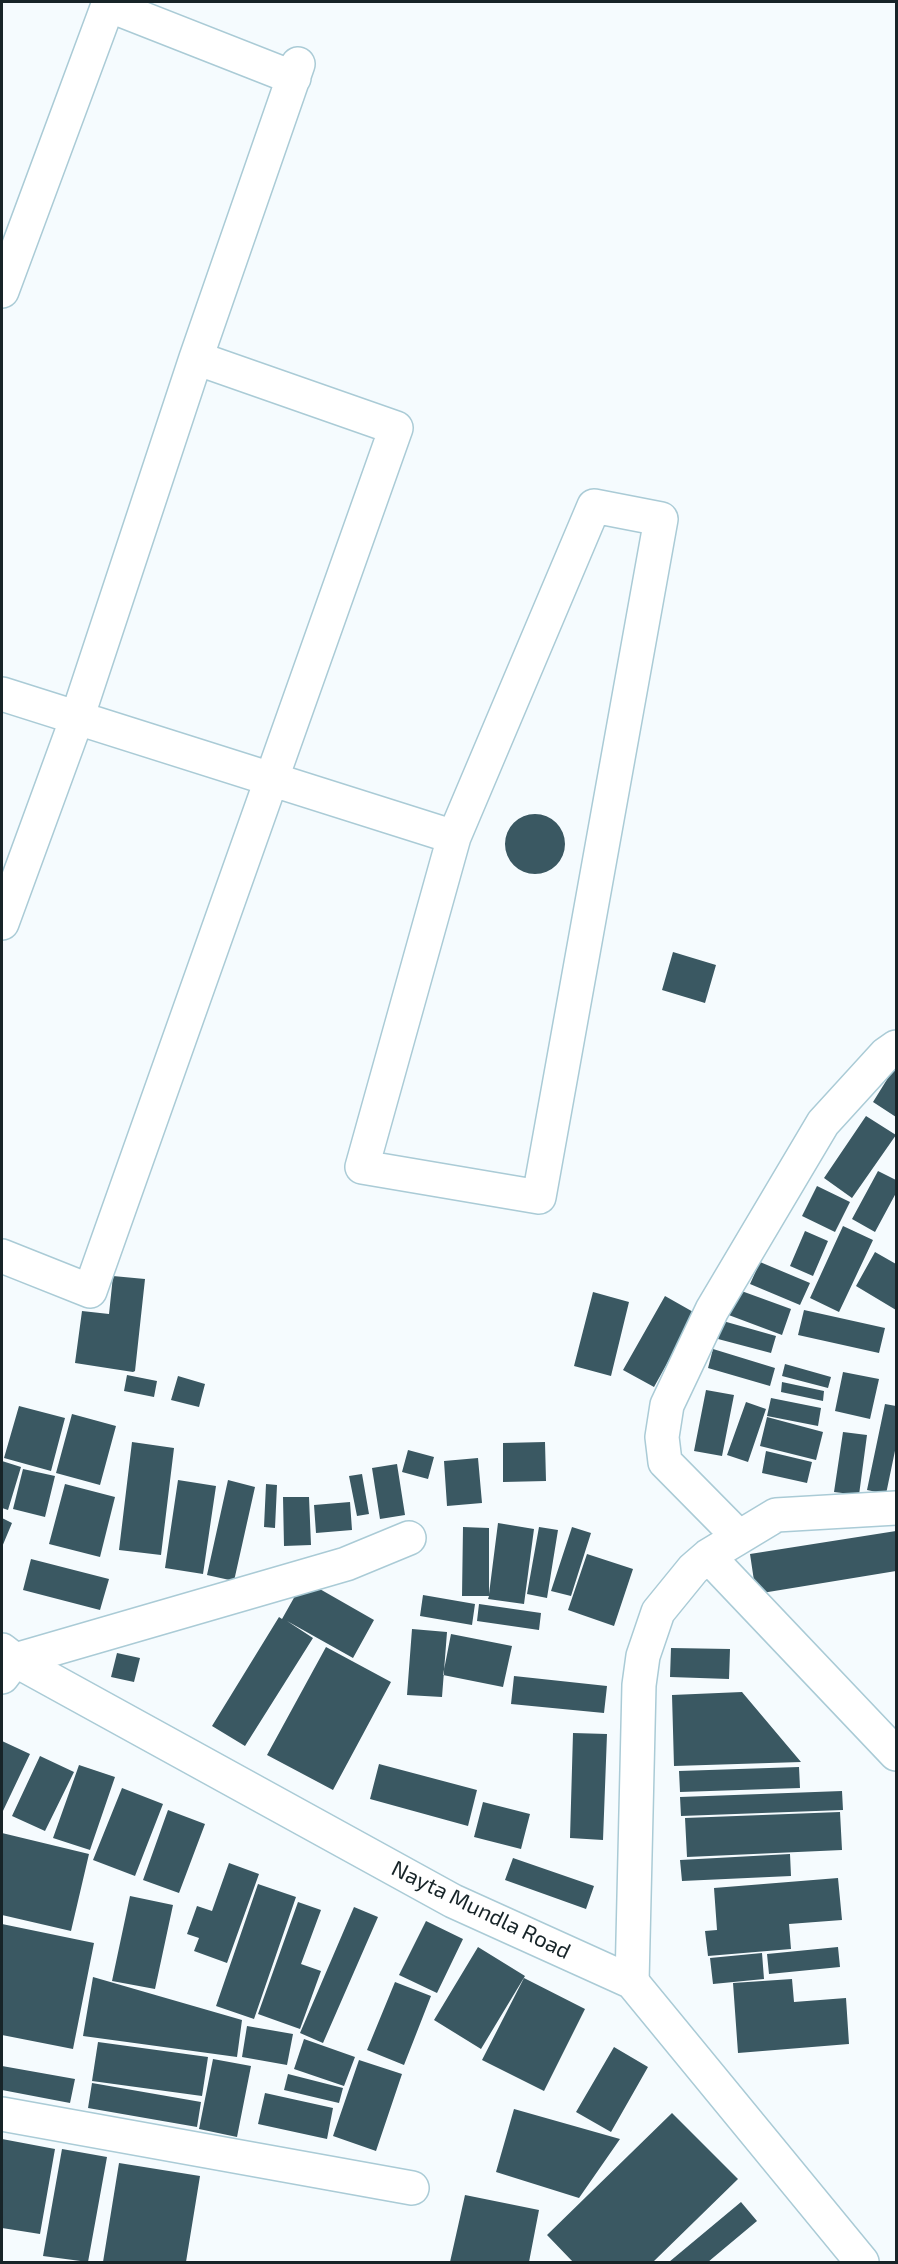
<!DOCTYPE html>
<style>
body{margin:0}
#map{position:relative;width:898px;height:2264px;overflow:hidden;background:#f5fbfe;font-family:"Exo 2",sans-serif}
canvas{display:block}
.frame{position:absolute;inset:0;border:3px solid #172428;pointer-events:none}
</style>
<div id="map">
<canvas width="898" height="2264"></canvas>
<div class="frame"></div>
</div>
<script>
const g = document.querySelector('canvas').getContext('2d');
g.lineJoin = 'round';
function fill(path, color) {
  g.fillStyle = color;
  g.fill(path, 'evenodd');
}
function stroke(path, color, width, dash) {
  g.strokeStyle = color;
  g.lineWidth = width;
  g.lineCap = dash ? 'butt' : 'round';
  g.setLineDash(dash || []);
  g.stroke(path);
}
function write(font, color, halo, rows, align = 'center') {
  g.font = font + ' "Exo 2",sans-serif';
  g.lineWidth = 6;
  g.setLineDash([]);
  g.textBaseline = 'middle';
  g.strokeStyle = halo;
  g.fillStyle = color;
  for (const [text, x, y, turn = 0] of rows) {
    g.save();
    g.translate(x, y);
    g.rotate((+turn || 0) * Math.PI / 180);
    g.textAlign = isNaN(turn) ? turn : align;
    if (halo) g.strokeText(text, 0, 0);
    g.fillText(text, 0, 0);
    g.restore();
  }
}
const building = new Path2D(`
 M505 844a30 30 0 1 1 60 0a30 30 0 1 1-60 0Z
 M673 952 716 965 705 1003 662 990Z
 M896 1065V1117L873 1102Z
 M866 1116 896 1135 852 1198 824 1178Z
 M878 1171 896 1180V1193L875 1232 852 1219Z
 M817 1186 850 1202 835 1232 802 1216Z
 M843 1226 873 1240 839 1312 810 1298Z
 M805 1231 828 1241 813 1276 790 1266Z
 M875 1252 896 1264V1310L856 1286Z
 M760 1262 810 1283 800 1305 750 1284Z
 M113 1276 145 1279 135 1371 133 1372 75 1363 82 1311 109 1314Z
 M736 1289 791 1309 782 1335 726 1314Z
 M593 1292 629 1302 611 1376 574 1366Z
 M665 1296 695 1313 654 1387 623 1370Z
 M804 1310 885 1328 879 1353 798 1335Z
 M723 1321 776 1336 771 1353 718 1339Z
 M713 1349 775 1368 770 1386 708 1368Z
 M785 1364 831 1377 828 1388 782 1376Z
 M843 1372 879 1379 870 1419 835 1411Z
 M127 1375 157 1381 154 1397 124 1391Z
 M178 1376 205 1384 199 1407 171 1400Z
 M782 1382 824 1391 823 1401 781 1392Z
 M706 1390 734 1395 722 1456 694 1451Z
 M771 1398 821 1408 818 1426 767 1416Z
 M746 1402 766 1409 748 1462 727 1455Z
 M885 1404 896 1406V1446L886 1494 867 1490Z
 M19 1406 65 1418 51 1471 4 1458Z
 M72 1414 116 1426 100 1485 56 1473Z
 M767 1417 823 1432 816 1460 760 1446Z
 M843 1432 867 1435 859 1495 834 1492Z
 M132 1442 174 1448 161 1555 119 1550Z
 M545 1442 546 1481 503 1482V1443Z
 M408 1450 434 1457 428 1479 402 1472Z
 M766 1451 812 1462 807 1483 762 1473Z
 M478 1458 482 1503 447 1506 444 1461Z
 M2 1461 21 1467 8 1510 2 1508Z
 M397 1464 405 1515 380 1519 372 1468Z
 M23 1469 55 1476 45 1517 13 1509Z
 M362 1474 369 1514 357 1516 349 1476Z
 M178 1480 216 1486 203 1574 165 1568Z
 M228 1480 255 1487 234 1581 207 1575Z
 M65 1484 115 1497 100 1557 49 1544Z
 M266 1484 277 1485 275 1528 264 1527Z
 M283 1497H309L311 1545 284 1546Z
 M350 1502 352 1530 316 1533 314 1505Z
 M2 1518 12 1523 2 1547Z
 M498 1523 534 1529 524 1604 488 1599 489 1596H462L463 1527 489 1528V1594Z
 M539 1527 558 1530 547 1598 527 1594Z
 M572 1527 591 1533 571 1596 551 1591Z
 M896 1531V1571L756 1594 750 1554Z
 M587 1554 633 1569 614 1626 568 1610Z
 M31 1559 109 1579 100 1610 23 1590Z
 M304 1580 374 1620 353 1658 287 1621 313 1638 245 1746 212 1726 279 1617 282 1619Z
 M423 1595 475 1604 472 1625 420 1616Z
 M479 1604 541 1613 539 1630 477 1621Z
 M412 1629 447 1632 442 1697 407 1695Z
 M451 1634 512 1646 503 1687 443 1675Z
 M326 1647 391 1682 333 1790 267 1755Z
 M671 1648 730 1649 729 1679 670 1677Z
 M117 1653 140 1658 134 1682 111 1677Z
 M514 1676 607 1686 604 1713 511 1704Z
 M742 1692 801 1762 674 1766 672 1695Z
 M573 1733 607 1734 603 1840 570 1838Z
 M2 1741 30 1754 2 1813Z
 M40 1756 74 1772 45 1831 12 1816Z
 M379 1764 477 1790 468 1826 370 1799Z
 M79 1765 115 1777 90 1850 53 1838Z
 M799 1767 800 1788 680 1792 679 1771Z
 M122 1788 163 1804 135 1876 93 1860Z
 M842 1791 843 1810 681 1816 680 1797Z
 M483 1802 530 1814 521 1849 474 1837Z
 M168 1810 205 1824 179 1893 143 1880Z
 M840 1812 842 1850 687 1857 685 1818Z
 M2 1833 89 1854 71 1931 2 1915Z
 M790 1854 791 1876 682 1881 680 1860Z
 M513 1858 594 1886 586 1909 505 1880Z
 M229 1863 259 1874 227 1963 194 1951 199 1938 187 1934 197 1906 212 1911Z
 M838 1878 842 1920 789 1924 791 1949 708 1956 705 1931 717 1930 714 1888Z
 M258 1884 296 1897 254 2019 216 2006Z
 M130 1896 173 1905 155 1989 112 1981Z
 M298 1902 321 1910 301 1964 321 1971 300 2029 258 2014Z
 M354 1907 378 1917 323 2043 300 2033Z
 M426 1921 463 1939 437 1993 399 1975Z
 M2 1924 94 1943 73 2049 2 2035Z
 M478 1947 525 1976 481 2049 434 2020Z
 M838 1947 840 1967 769 1974 767 1954Z
 M762 1953 764 1979 713 1984 710 1958Z
 M93 1977 242 2020 237 2057 83 2036Z
 M524 1978 585 2009 544 2091 482 2060Z
 M792 1979 794 2002 846 1998 849 2044 738 2053 733 1983Z
 M395 1982 431 1996 404 2065 367 2050Z
 M247 2026 293 2034 287 2065 242 2057Z
 M304 2039 355 2057 344 2086 294 2069Z
 M98 2042 208 2057 202 2096 92 2081Z
 M614 2047 648 2067 611 2132 576 2112Z
 M213 2059 251 2066 237 2137 199 2129Z
 M359 2060 402 2074 376 2151 333 2136Z
 M2 2066 75 2079 70 2103 2 2090Z
 M288 2074 343 2088 339 2103 284 2090Z
 M92 2083 201 2102 197 2127 88 2108Z
 M265 2093 333 2108 327 2139 258 2124Z
 M514 2109 620 2139 579 2198 496 2172Z
 M672 2113 738 2179 653 2262H573L547 2235Z
 M2 2139 55 2149 40 2234 2 2228Z
 M62 2149 107 2157 88 2262 43 2256Z
 M119 2163 200 2176 186 2262H103Z
 M465 2195 539 2210 529 2262H450Z
 M741 2202 757 2221 708 2262H669Z`);
const minor = new Path2D(`
 M2 291 108 5 294 78
 M196 358 298 64
 M594 506 661 519 539 1197 362 1167 454 837Z
 M2 694 454 837
 M2 923 77 718 196 358 396 428 90 1291 2 1256
 M739 1537 665 1462 662 1437 667 1405 712 1310 823 1123 886 1054 896 1047
 M708 1556 896 1754
 M2 1677 15 1660 346 1564 409 1538
 M632 1982 639 1685 643 1656 658 1612 693 1569 708 1556 776 1515 896 1508
 M2 2114 412 2188`);
const major = new Path2D(`
 M2 1650 15 1660 453 1901 632 1982 862 2262`);
const streetNames = [
 ["Nayta Mundla Road",481,1910,26]
];
fill(building, '#3a5862');
stroke(minor, '#aacbd6', 36);
stroke(major, '#aacbd6', 36);
stroke(minor, '#fff', 33);
stroke(major, '#fff', 33);
write('22px', '#172428', '#fff', streetNames);
</script>
